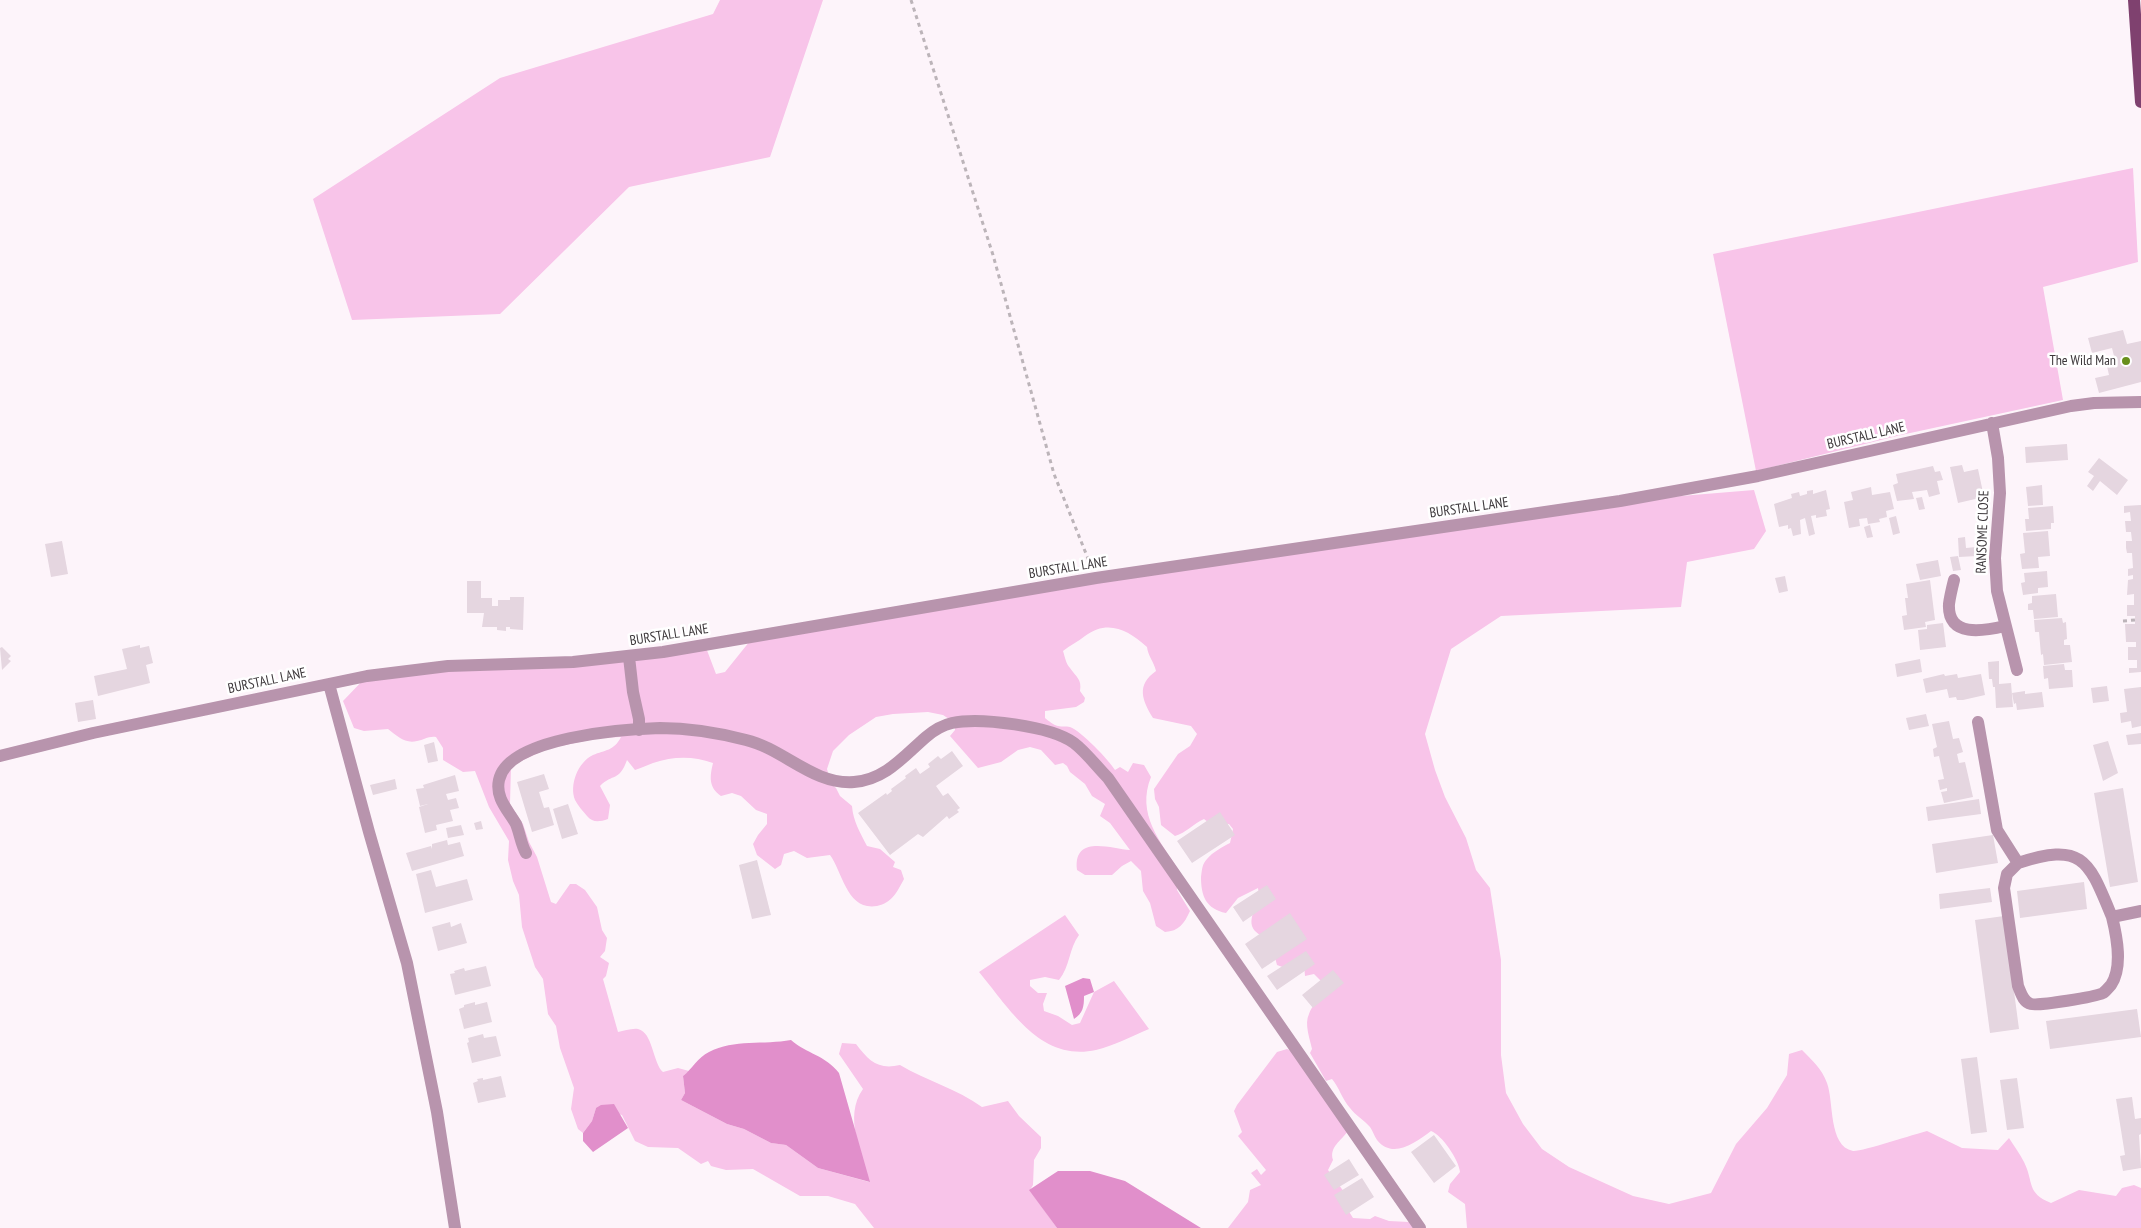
<!DOCTYPE html>
<style>
body{margin:0}
canvas{display:block;background:#fdf4fa}
</style>
<canvas width="2141" height="1228"></canvas>
<script>
const g = document.querySelector('canvas').getContext('2d');
g.lineJoin = 'round';
function fill(path, color) {
  g.fillStyle = color;
  g.fill(path, 'evenodd');
}
function stroke(path, color, width, dash) {
  g.strokeStyle = color;
  g.lineWidth = width;
  g.lineCap = dash ? 'butt' : 'round';
  g.setLineDash(dash || []);
  g.stroke(path);
}
function write(font, color, halo, rows, align = 'center') {
  g.font = font + ' "PT Sans Narrow",sans-serif';
  g.lineWidth = 5;
  g.setLineDash([]);
  g.textBaseline = 'middle';
  g.strokeStyle = halo;
  g.fillStyle = color;
  for (const [text, x, y, turn = 0] of rows) {
    g.save();
    g.translate(x, y);
    g.rotate((+turn || 0) * Math.PI / 180);
    g.textAlign = isNaN(turn) ? turn : align;
    if (halo) g.strokeText(text, 0, 0);
    g.fillText(text, 0, 0);
    g.restore();
  }
}
const green = new Path2D(`
 M720 0H823L770 157 629 187 500 314 352 320 313 199 500 78 713 14Z
 M2133 168 2138 262 2043 287 2063 400 1901 435 1756 471 1713 254Z
 M1754 490 1766 531 1754 549 1687 562 1681 607 1501 616 1451 649 1425 734 1435 770 1445 797 1466 838 1476 870 1490 888 1501 960V1055L1506 1093 1523 1124 1542 1149 1569 1167 1633 1196 1669 1204 1711 1193 1736 1144 1767 1108 1787 1075 1789 1054 1802 1050C1812 1060 1822 1069 1827 1083 1834 1101 1828 1146 1853 1151 1861 1152 1915 1134 1927 1131L1962 1148 1998 1150 2009 1138C2014 1146 2020 1154 2024 1162 2034 1182 2026 1193 2051 1203L2079 1190 2116 1196 2122 1188 2134 1185 2141 1188V1228H1467L1465 1204 1448 1192 1450 1184 1460 1172C1459 1160 1442 1135 1431 1131 1416 1142 1393 1160 1377 1140 1374 1136 1373 1131 1370 1127 1364 1120 1355 1115 1350 1108 1342 1099 1339 1087 1332 1079L1326 1081 1310 1053 1312 1049C1310 1039 1304 1024 1309 1014 1315 998 1323 1003 1322 982L1314 974 1305 976 1304 965 1285 968 1277 965C1275 956 1272 947 1266 940 1261 934 1255 934 1252 926 1249 913 1261 903 1258 888L1238 898 1226 913C1206 909 1201 896 1201 877 1202 870 1202 864 1207 859 1213 852 1222 847 1230 843L1233 829 1229 824 1209 823 1204 819C1193 824 1186 833 1175 836L1161 825 1159 807 1155 799 1154 789 1178 754 1190 746 1197 734 1191 726 1153 718C1142 700 1136 685 1156 671 1154 662 1148 656 1147 647 1128 630 1108 619 1085 636 1078 642 1070 645 1063 651 1065 657 1066 664 1070 668 1076 677 1082 679 1080 691L1085 698 1084 702 1076 707 1045 711V718C1049 721 1053 725 1058 726 1062 727 1066 726 1070 727 1081 731 1109 760 1115 770L1120 767 1128 772 1133 763 1144 765 1151 777C1136 814 1160 841 1180 872L1177 890 1190 911C1184 924 1179 931 1165 932L1156 926 1150 903 1143 891 1141 871 1131 861 1122 866 1112 875H1085L1077 870C1073 834 1111 849 1130 850L1110 823 1100 816 1105 804 1092 796 1085 784 1070 772 1067 766 1063 763 1055 765 1041 750 1030 747 1018 750 1001 762 978 768 950 736 955 730V723L943 715 928 712 893 714 876 717 849 735 833 751 827 769 831 784 836 788 840 796 852 806C853 821 860 832 867 846L880 849 895 862 893 867 901 870 904 879C897 892 892 903 877 906 847 911 843 873 830 855L807 858 794 851 784 854 781 865 775 869 757 855 753 844 758 835 767 824V814L756 810 741 796 732 793 721 796C708 787 710 776 713 763 693 756 674 756 653 763 647 765 642 768 635 770L627 760C619 782 613 773 600 786L610 805 608 819C599 822 593 823 587 816 583 811 578 806 575 800 569 785 578 762 593 755 605 750 614 751 621 737L599 738 546 749 511 766 510 804 523 824 529 842 537 857 551 902 556 904 570 884H576L585 890 597 907 602 930 607 938 605 951 600 957 609 963 606 976 603 979 618 1032C624 1031 632 1028 638 1029 653 1032 653 1064 663 1072L678 1068 689 1071 683 1076 685 1093 681 1100 727 1124 744 1129 771 1143 786 1145 818 1168 869 1182C862 1153 843 1117 863 1089L839 1054 842 1043 856 1044C869 1061 878 1070 900 1065 927 1081 957 1089 982 1107L1008 1101 1019 1116 1041 1137V1148L1034 1160 1033 1185 1030 1190 1057 1228H874L855 1204 828 1196H800L753 1169 726 1170 711 1166 708 1161 701 1164 678 1148 648 1147 635 1141 622 1115 596 1108 592 1121 583 1133 578 1129 571 1109 574 1088 560 1048 556 1026 548 1014 543 979 535 967 522 927 519 895 513 881 508 860 509 841 489 807 475 771 463 772 443 760V748L436 737C428 736 424 740 417 741 405 744 397 736 388 729L364 731 354 728 343 701 367 676 705 645 716 674 725 672 754 636 1620 501Z
 M1065 915 1079 935C1069 948 1070 967 1059 980L1045 977 1030 980V986L1038 993H1047L1043 1004 1044 1011 1058 1016 1072 1025 1080 1023 1094 992 1114 981 1149 1029C1132 1036 1113 1046 1096 1050 1040 1062 1010 1009 979 972Z
 M1287 1049 1307 1057 1348 1131C1341 1141 1329 1147 1333 1160L1328 1170 1347 1196 1348 1210 1353 1218 1370 1219 1375 1216 1389 1221 1409 1222 1414 1228H1228L1248 1202 1250 1190 1261 1185 1251 1173 1257 1169 1261 1175 1266 1170 1238 1136 1242 1132 1234 1111 1237 1105 1277 1052Z`);
const water = new Path2D(`
 M1083 978 1090 979 1094 992 1084 996C1084 1007 1083 1013 1074 1019L1065 986Z
 M791 1040C807 1054 825 1055 839 1073L870 1182 818 1168 786 1145 771 1143 744 1129 727 1124 681 1100 685 1093 683 1076C692 1069 698 1057 709 1052 734 1039 764 1045 791 1040Z
 M614 1104 628 1128 593 1152 583 1141V1133L592 1121 596 1108 601 1105Z
 M1058 1171H1090L1125 1181 1201 1228H1057L1029 1190Z`);
const building = new Path2D(`
 M2123 330 2127 344 2141 341V382L2099 393 2095 378 2109 375 2106 362 2115 360 2112 348 2092 353 2088 338Z
 M2067 444 2068 460 2026 463 2025 447Z
 M2099 458 2128 480 2117 495 2100 481 2093 491 2087 486 2094 476 2088 472Z
 M1962 465 1964 472 1978 469 1984 497 1958 503 1950 467Z
 M1933 466 1935 472 1940 471 1943 480 1937 481 1940 494 1929 497 1927 490 1920 491 1912 492 1914 499 1897 501 1893 485 1898 483 1896 474Z
 M2042 485 2043 505 2028 506 2026 487Z
 M1871 487 1872 495 1890 492 1894 509 1886 511 1887 517 1879 519 1880 522 1868 524 1867 518 1859 519 1860 526 1849 528 1844 502 1853 500 1851 492Z
 M1813 490V494L1826 490 1830 509 1826 510 1827 516 1816 518V515L1811 516 1815 534 1809 536 1805 518 1800 520 1801 534 1793 536 1791 528 1788 529V525L1779 527 1774 504 1792 498 1791 494 1799 492 1800 496 1807 494V491Z
 M1922 497 1925 509 1919 510 1916 498Z
 M2141 505V672L2129 673V668H2137V660H2128V647H2136V642H2126L2125 624H2135V616H2127V605H2134V594L2127 595 2128 580 2133 579V575L2128 576V569L2133 568 2132 553H2127L2126 548V541H2132L2131 532H2126L2125 521H2131L2130 512 2124 513V506Z
 M2053 506 2054 523H2051V529L2026 531 2025 519H2029L2028 508Z
 M1896 516 1900 533 1893 535 1889 518Z
 M1870 525 1873 537 1867 538 1864 527Z
 M2048 531 2050 556 2038 557 2039 568 2022 569 2020 554 2025 553 2023 533Z
 M1965 537 1966 548 1976 547 1977 556 1959 557 1958 538Z
 M62 541 68 574 51 577 45 544Z
 M1958 556 1961 570 1953 571 1950 557Z
 M1938 560 1941 576 1920 580 1916 564Z
 M2047 571 2048 587 2038 588V593L2023 595 2021 583 2025 582 2024 573Z
 M1785 576 1788 591 1779 593 1775 578Z
 M1930 580 1935 620 1925 622 1926 627 1904 630 1902 616 1907 615 1905 598H1908L1906 584Z
 M467 581H481V598H492V606H498V600H510V597H524L523 630 510 629V627H506V631L497 630V627H482L484 613H467Z
 M2056 594 2058 617 2034 619 2033 610H2028V604L2032 603V596Z
 M2062 618 2063 623 2066 622 2067 639 2064 640V645H2070L2072 662 2044 665 2043 654 2041 655 2039 632H2035L2034 620Z
 M1943 623 1946 647 1920 650 1918 630 1927 629V625Z
 M140 645V648L149 646 153 663 146 665 150 683 98 696 94 676 127 669 122 649Z
 M2 647 11 656 8 659 11 661 2 670 0 648Z
 M1920 659 1922 672 1897 677 1895 664Z
 M1999 661V684L2011 683 2013 707 1996 708 1995 687H1993L1992 679H1989L1988 662Z
 M2064 664 2065 670H2072L2073 687 2049 689 2048 678 2044 679 2043 666Z
 M1944 674 1945 676 1957 674 1958 678 1981 674 1985 695 1963 700H1957L1956 697 1949 698 1947 689 1926 693 1923 679Z
 M2107 686 2109 701 2093 703 2091 688Z
 M2141 687V726L2132 728 2131 721 2121 723 2120 713 2127 712 2124 689Z
 M2025 691V694L2042 692 2044 707 2017 710 2016 703 2014 704 2012 693Z
 M93 700 96 719 78 722 75 703Z
 M1926 714 1929 726 1909 730 1906 718Z
 M1949 721 1953 739 1959 738 1963 752 1957 754 1959 763 1965 762 1973 797 1944 803 1941 792 1947 791V788L1940 790 1938 780 1944 779 1939 756 1934 757 1933 749 1937 747 1932 724Z
 M2141 733V744L2128 745 2126 735Z
 M2108 741 2118 773 2103 781 2093 745Z
 M434 742 438 761 428 763 424 745Z
 M952 751 963 766 936 786 943 796 948 793 960 808 957 810 959 812 949 819 947 816 923 837 918 834 890 855 858 813 886 793 887 795 892 791 891 789 906 778 905 776 916 768 920 774 930 767 928 764 938 756 941 759Z
 M544 774 549 789 539 792 544 808 549 807 554 825 532 832 517 782Z
 M455 775 459 791 446 794 448 800 456 798 459 808 450 810 453 821 436 825 437 830 425 833 419 807 428 804 420 806 416 789 424 788 423 785Z
 M395 779 397 789 373 795 370 785Z
 M2123 788 2138 882 2110 887 2094 793Z
 M1979 799 1981 814 1928 821 1926 807Z
 M568 804 578 834 562 839 553 809Z
 M1220 812 1235 835 1192 863 1177 841Z
 M481 821 483 829 476 830 474 823Z
 M461 825 464 835 448 838 446 828Z
 M1993 835 1998 863 1936 873 1932 844Z
 M447 840 448 845 460 842 464 856 412 871 406 853 431 846 432 849V844Z
 M757 860 771 915 752 919 739 865Z
 M431 870 436 887 467 879 473 900 425 913 416 874Z
 M2084 882 2087 909 2020 918 2017 891Z
 M1267 885 1276 899 1243 922 1233 907Z
 M1990 888 1992 902 1940 909 1939 894Z
 M1290 913 1307 939 1262 969 1245 944Z
 M2004 916 2019 1029 1990 1033 1975 920Z
 M450 922 451 927 461 923 467 943 438 951 432 927Z
 M1306 951 1315 964 1277 990 1267 976Z
 M486 966 491 986 455 995 450 974 455 973 454 971 464 968 465 971Z
 M1333 970 1344 983 1313 1008 1302 995Z
 M475 1002V1005L487 1002 492 1022 464 1029 459 1009 464 1007V1005Z
 M2137 1009 2141 1037 2050 1049 2046 1021Z
 M483 1034 484 1038 496 1036 501 1056 472 1063 467 1043 469 1042 468 1038Z
 M1977 1057 1987 1132 1971 1134 1961 1059Z
 M501 1076 506 1097 478 1103 473 1083 478 1081 477 1079 483 1078V1080Z
 M2017 1078 2024 1128 2007 1130 2000 1080Z
 M2132 1097 2135 1119 2141 1118V1134L2139 1135 2141 1168 2123 1171 2120 1156 2125 1155 2116 1099Z
 M1434 1135 1456 1166 1434 1183 1411 1152Z
 M1349 1159 1359 1175 1334 1190 1324 1175Z
 M1362 1178 1374 1197 1346 1215 1334 1195Z`);
const path = new Path2D(`
 M911 0 993 255 1054 474 1091 566
 M2123 621 2135 620`);
const minor = new Path2D(`
 M1992 423 1998 458 2000 493 1995 558 1997 591 2017 670
 M1954 580C1952 588 1950 596 1949 604 1947 638 1984 631 2005 626
 M629 657 633 692 639 719V730
 M329 684 369 832 407 963 437 1112 455 1228
 M1978 722 1997 830 2018 863C2084 841 2089 862 2112 917L2141 911
 M0 756 93 733 367 676 448 666 573 662 663 652 1096 578 1620 501 1758 476 2071 406 2094 403 2141 402
 M526 853C521 844 520 834 516 824 508 810 495 798 499 780 508 737 624 729 660 728 688 728 719 733 746 740 784 749 813 785 854 782 885 780 904 756 926 737 933 731 943 725 952 723 980 717 1051 726 1074 743 1086 752 1097 767 1108 778L1420 1228
 M2018 863 2007 874 2004 888 2018 986C2021 993 2023 1002 2031 1004 2039 1006 2095 997 2103 993 2106 991 2109 987 2111 985 2123 967 2117 937 2112 917`);
const major = new Path2D(`
 M2134 0 2141 102`);
const markers = [
 [2126,361,5,"#688f1c"]
];
const poiNames = [
 ["The Wild Man",2116,361]
];
const streetNames = [
 ["BURSTALL LANE",1866,436,-13],
 ["BURSTALL LANE",1469,508,-8],
 ["RANSOME CLOSE",1983,532,-88],
 ["BURSTALL LANE",1068,568,-9],
 ["BURSTALL LANE",669,635,-9],
 ["BURSTALL LANE",267,681,-12]
];
fill(green, '#f8c4e9');
fill(water, '#e18fcb');
fill(building, '#e5d6e0');
stroke(path, '#bcb4b9', 3, [4, 4]);
stroke(minor, '#b894ad', 12);
stroke(major, '#7f416f', 12);
for (const [x, y, r, color] of markers) {
  const dot = new Path2D();
  dot.arc(x, y, r, 0, 2 * Math.PI);
  g.fillStyle = color;
  g.fill(dot);
  stroke(dot, '#fff', 2);
}
write('14px', '#3d383b', '#fff', poiNames, 'right');
write('14px', '#3d383b', '#fff', streetNames);
</script>
